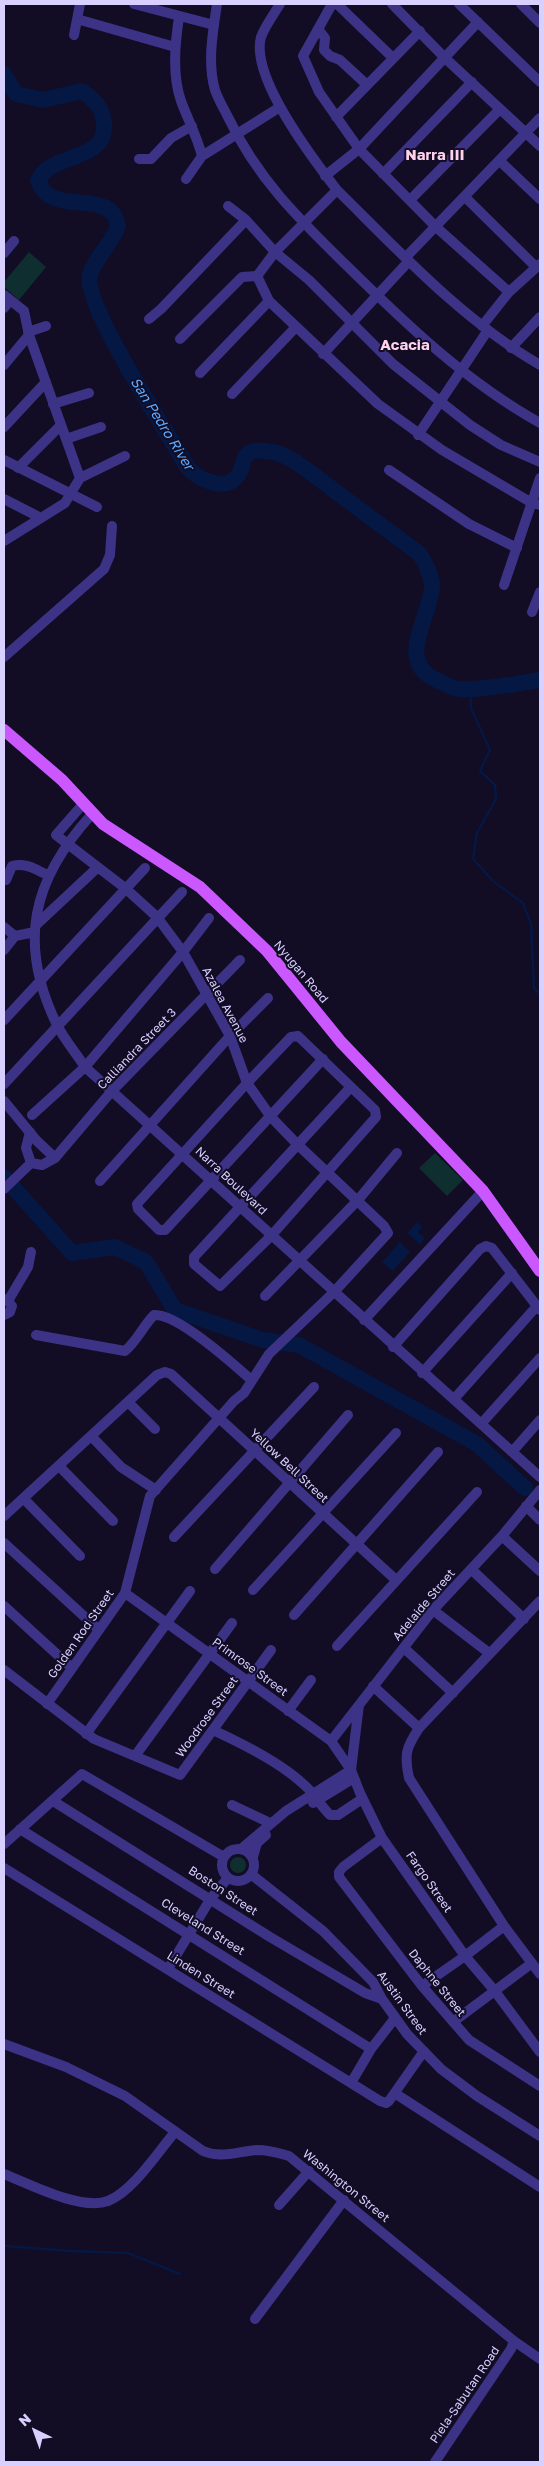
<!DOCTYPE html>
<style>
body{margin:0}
#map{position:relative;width:544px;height:2466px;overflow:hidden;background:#120c24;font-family:"Golos Text",sans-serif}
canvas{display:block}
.frame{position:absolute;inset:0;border:5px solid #d8d0ff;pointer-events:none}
.north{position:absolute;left:10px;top:2406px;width:50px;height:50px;-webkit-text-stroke:4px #120c24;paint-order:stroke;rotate:318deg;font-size:14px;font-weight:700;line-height:20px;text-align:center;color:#d8d0ff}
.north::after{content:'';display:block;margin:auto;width:18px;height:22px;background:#d8d0ff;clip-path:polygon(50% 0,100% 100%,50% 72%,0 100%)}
</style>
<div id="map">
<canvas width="544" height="2466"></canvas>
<div class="frame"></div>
<div class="north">N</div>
</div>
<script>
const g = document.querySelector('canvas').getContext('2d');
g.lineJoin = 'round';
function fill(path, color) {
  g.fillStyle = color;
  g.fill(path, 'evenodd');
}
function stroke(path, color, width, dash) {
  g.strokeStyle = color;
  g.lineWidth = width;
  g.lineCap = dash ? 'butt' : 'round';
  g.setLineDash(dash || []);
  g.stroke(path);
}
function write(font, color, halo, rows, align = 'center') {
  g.font = font + ' "Golos Text",sans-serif';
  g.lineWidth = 4;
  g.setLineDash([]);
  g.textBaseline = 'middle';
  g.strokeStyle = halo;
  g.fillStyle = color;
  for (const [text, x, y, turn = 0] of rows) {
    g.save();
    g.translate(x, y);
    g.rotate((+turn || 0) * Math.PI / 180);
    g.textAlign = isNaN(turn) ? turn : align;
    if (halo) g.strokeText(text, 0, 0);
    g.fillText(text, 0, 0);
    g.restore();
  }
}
const green = new Path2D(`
 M29 252 46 267 19 300 4 287V282Z
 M435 1153 463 1180 447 1196 419 1168Z
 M230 1865a8 8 0 1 1 16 0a8 8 0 1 1-16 0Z`);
const water = new Path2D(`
 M417 1222 422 1227 418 1232 425 1238 420 1244 407 1233Z
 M400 1242 410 1252 393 1271 382 1262Z`);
const stream = new Path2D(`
 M470 688 471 708 490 750 480 771 495 785 496 799 477 833 473 859 494 882 523 903 531 924 534 988 540 994
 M4 2246 71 2251 128 2253 180 2274`);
const river = new Path2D(`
 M4 74 16 94 43 100 82 91C95 101 103 107 104 124 107 158 62 154 44 172 42 174 40 178 38 181 50 215 98 192 114 215 116 217 117 222 118 226 112 244 95 257 90 275 82 304 170 436 188 468 200 481 229 494 240 472 244 464 242 454 254 451 258 450 268 451 273 452 291 455 316 477 331 488 360 510 390 532 420 554 425 563 432 575 432 586 431 617 393 663 439 681 445 684 453 689 460 689 479 691 520 683 540 680
 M4 1177 72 1253 115 1247 146 1262 175 1310 263 1340 299 1345 477 1444 525 1488`);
const minor = new Path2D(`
 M134 4 214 25
 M217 4C213 31 207 63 215 90 218 99 224 109 228 117 257 178 298 218 345 264 406 324 465 381 540 423
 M280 4C274 14 265 26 261 37 250 77 313 159 337 190
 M332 4 303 56 319 92 359 149 436 227 509 292
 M337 4 392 57
 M392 4 445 58 540 146
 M459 4 540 82
 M521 4 540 23
 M179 17C175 44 172 75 181 101 188 120 197 136 202 156L186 179
 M77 19 175 47
 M318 29 325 38 324 50 330 56 340 60 366 84
 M74 35 80 4
 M336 117 420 31
 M202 156 280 107
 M139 159H151L171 138 192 126
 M500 161 540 199
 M383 174 472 82
 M325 176 359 149 478 22
 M465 197 536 267
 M411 199 500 109
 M228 206 246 220 275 252 309 280 393 364 470 425 501 445 540 462
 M4 253 14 241
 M406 257 540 118
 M4 295 24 311 29 335 80 478 65 503 4 541
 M4 308 10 300
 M149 319 161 309 246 220
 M482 326 509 292 540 264
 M28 332 46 326
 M180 339 242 277 257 276
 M511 348 540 317
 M323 354 409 261
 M4 365 29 335
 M540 365C462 320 400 252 337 190L275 252 257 276 269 301 378 404 442 450 532 503 540 505
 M200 373 269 301
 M232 394 296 327
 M53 404 89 393
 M4 427 46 382
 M418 435 488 330
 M66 439 101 427
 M4 460 97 507
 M18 468 61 425
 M389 470 469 524 517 548
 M80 478 125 456
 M4 499 41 518
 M504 585 540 478
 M532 612 540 592
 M4 657 104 569 110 555 112 526
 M92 814C32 880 17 943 57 1025 64 1039 76 1053 85 1067L540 1477
 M6 880 12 866C26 862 36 870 48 875
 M36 925 97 868
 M4 927 15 936
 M4 950 15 936 35 932
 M4 1020 145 868
 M323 1059 165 1230H159L138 1209 137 1204 247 1083 291 1037 298 1036 375 1110 376 1117 271 1236 220 1286 194 1264V1257L350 1088
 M4 1084 182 892
 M4 1101 36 1140 55 1158
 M32 1115 85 1067 183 952 209 918
 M30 1132 26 1148 31 1163 42 1165 55 1158 111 1092 240 960
 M100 1181 230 1036 268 998
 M4 1189 31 1163
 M265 1296 358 1200 397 1153
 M4 1299 8 1301 12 1306 10 1312 4 1315
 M8 1301 28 1267 31 1252
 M364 1320 483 1191
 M36 1335 125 1351C137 1341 143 1326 154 1315 176 1313 230 1361 248 1377
 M393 1347 480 1249 486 1246 492 1248 540 1310
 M422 1373 512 1273
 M454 1399 537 1306
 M129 1403 155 1429
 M481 1424 540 1358
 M92 1437 121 1467 156 1490
 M512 1452 540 1420
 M59 1466 113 1521
 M24 1499 80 1556
 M526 1506 540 1520
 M4 1516 157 1375 165 1372 171 1374 396 1580
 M502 1536 540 1571
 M174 1537 314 1387
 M4 1543 99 1630
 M215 1569 348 1415
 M471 1569 524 1619
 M253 1590 396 1433
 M125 1593 331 1741 351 1770
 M540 1601 419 1728C406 1748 404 1754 409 1778L504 1926 540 1974
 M4 1606 72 1668
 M433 1610 489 1653
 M294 1615 438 1452
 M337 1646 477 1492
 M404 1648 453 1693
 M4 1670 94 1739 180 1775 271 1650
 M373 1686 419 1728
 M47 1704 125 1593 150 1496 234 1401 244 1393 269 1354 334 1292 388 1233 384 1226 297 1144 271 1117 247 1083 230 1036 183 952 157 917 125 888 56 835 83 804
 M359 1705 351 1770 360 1793 382 1838 465 1956 494 1990 540 2052
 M288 1711 311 1680
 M213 1730C245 1745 290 1767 313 1794 319 1802 323 1808 330 1815H338L362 1799
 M86 1734 190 1591
 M331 1741 433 1610 502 1536 540 1490
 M135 1756 232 1623
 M53 1801 270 1937 365 1993 382 1999
 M313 1803 354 1778
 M232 1805 270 1823
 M20 1829 371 2049
 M382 1838 343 1867 339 1872V1877L422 1986 469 2040 540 2086
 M4 1844 82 1774 224 1857
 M222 1865a16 16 0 1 1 32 0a16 16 0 1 1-32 0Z
 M241 1849 286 1811 351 1770
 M253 1857 257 1843 266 1835
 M4 1868 380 2101 386 2103 389 2101 424 2051
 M252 1875 323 1931 373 1982 382 1999 407 2034 441 2069 477 2096 540 2136
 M168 1969 211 1898 228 1878
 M422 1986 465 1956 504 1926
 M453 2022 532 1963
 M4 2044 66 2067 125 2096 203 2151C222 2159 238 2151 258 2150 269 2150 278 2153 289 2156L514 2341 540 2359
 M351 2083 371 2049 395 2018
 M396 2094 540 2187
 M4 2174C29 2184 81 2211 108 2201 133 2191 157 2153 175 2132
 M279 2205 309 2171
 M255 2319 344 2200
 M435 2462 511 2349 514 2341`);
const major = new Path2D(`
 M4 730 62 780 103 824 200 887 267 951 341 1042 483 1191 540 1271`);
const streetNames = [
 ["Nyugan Road",301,972,50],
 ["Azalea Avenue",225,1005,62],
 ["Calliandra Street 3",137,1049,-46],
 ["Narra Boulevard",231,1181,43],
 ["Yellow Bell Street",289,1466,43],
 ["Adelaide Street",424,1605,-50],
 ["Golden Rod Street",81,1634,-55],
 ["Primrose Street",250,1667,36],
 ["Woodrose Street",207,1717,-54],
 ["Fargo Street",429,1882,55],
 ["Boston Street",223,1891,33],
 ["Cleveland Street",203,1927,32],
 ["Linden Street",201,1975,32],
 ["Daphne Street",437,1983,51],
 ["Austin Street",402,2003,54],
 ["Washington Street",346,2186,39],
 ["Piela-Sabutan Road",465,2395,-56]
];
const waterNames = [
 ["San Pedro River",162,424,58]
];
const quarterNames = [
 ["Narra III",435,155],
 ["Acacia",405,345]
];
fill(green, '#0f2e2f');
fill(water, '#051844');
stroke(stream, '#051844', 2.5);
stroke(river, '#051844', 16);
stroke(minor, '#3c3387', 10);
stroke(major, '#cb57ff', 12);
write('12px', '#d8d0ff', '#120c24', streetNames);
write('italic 14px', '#5eaaff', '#120c24', waterNames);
write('bold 15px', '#ffd2ec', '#120c24', quarterNames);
</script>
